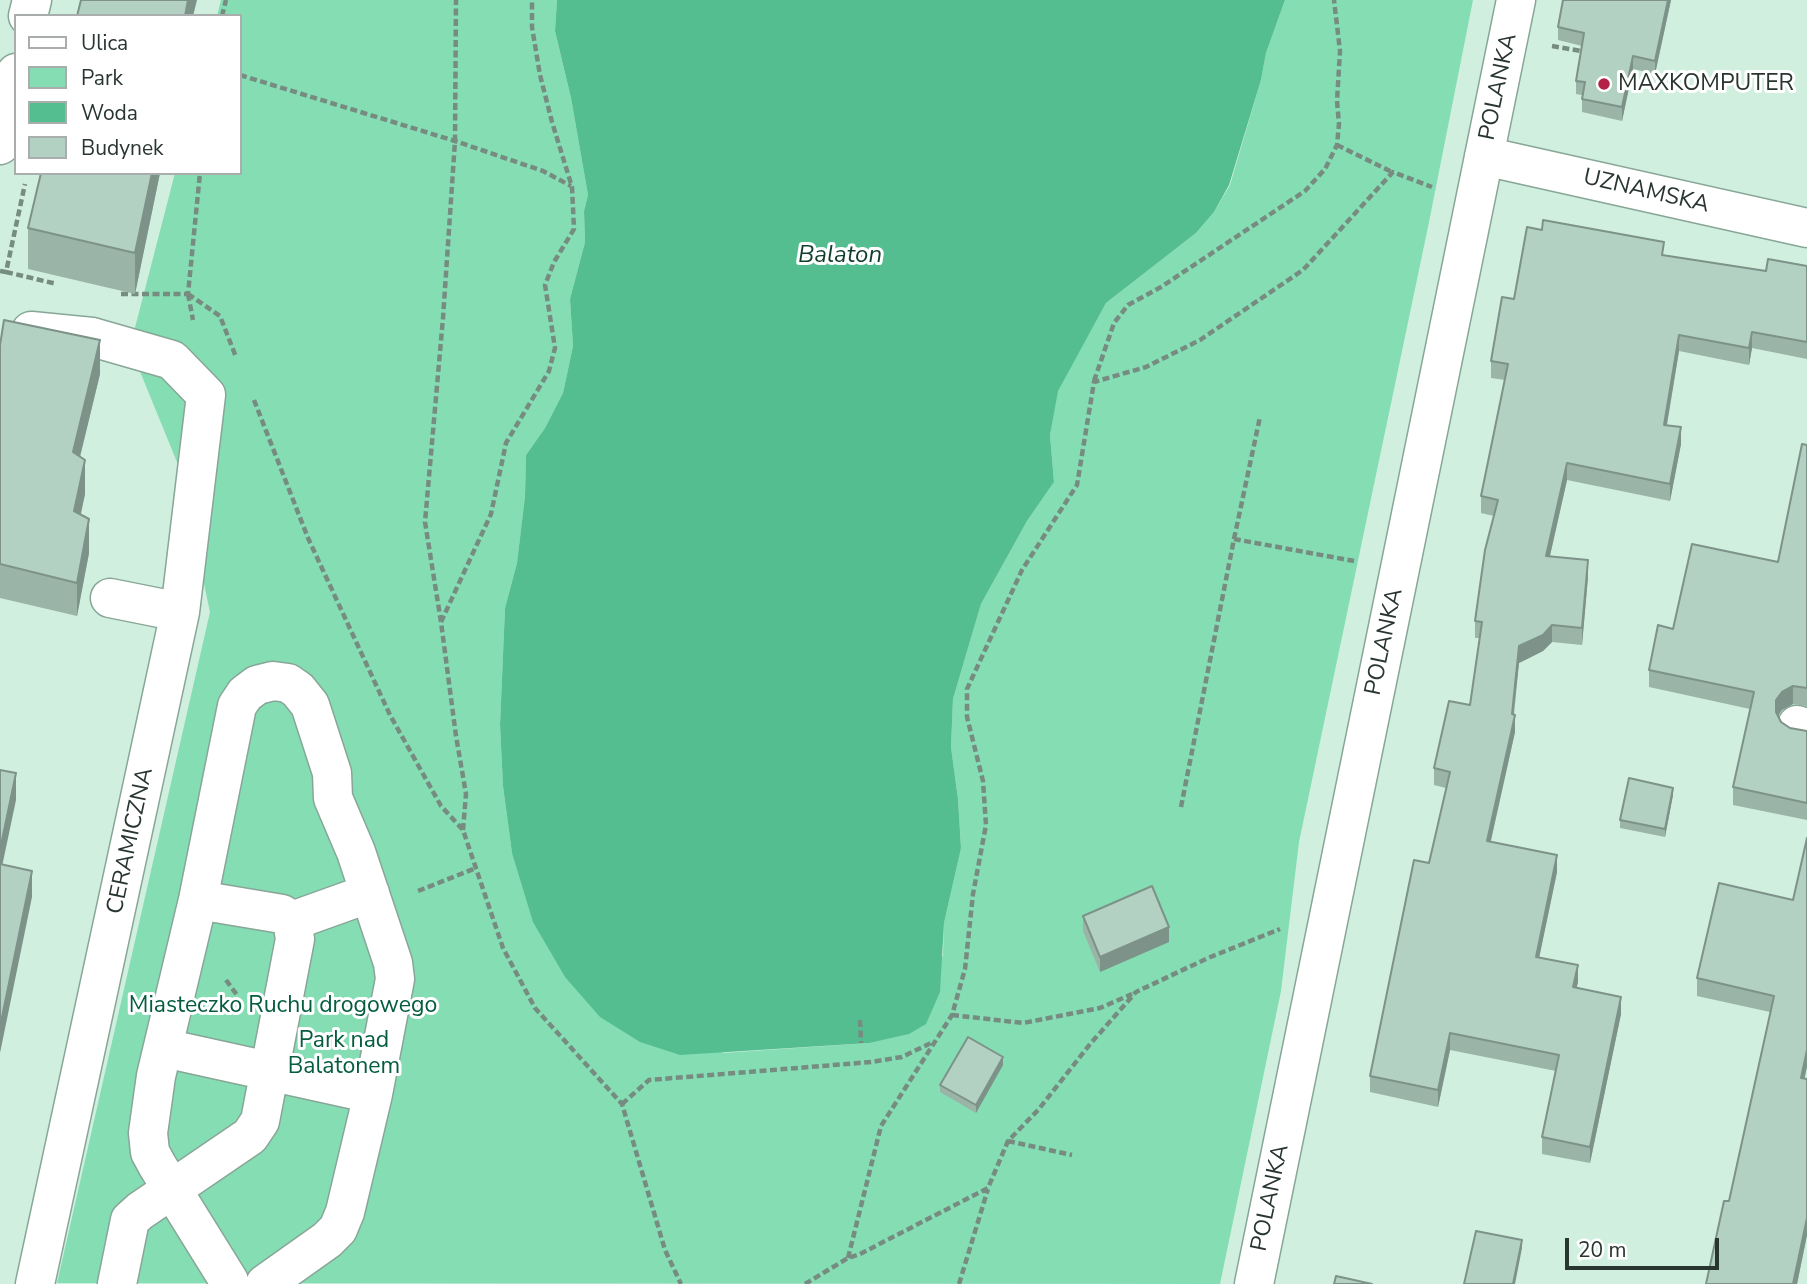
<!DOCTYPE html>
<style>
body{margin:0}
#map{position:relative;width:1807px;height:1284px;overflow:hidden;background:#d0efdf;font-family:"Nunito Sans",sans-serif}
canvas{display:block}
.legend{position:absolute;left:14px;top:14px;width:228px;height:161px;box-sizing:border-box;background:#fff;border:2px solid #a9aeac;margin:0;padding:9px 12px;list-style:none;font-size:21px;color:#29352f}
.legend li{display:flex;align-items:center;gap:14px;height:35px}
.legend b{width:35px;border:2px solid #a9aeac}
.scale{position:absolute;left:1565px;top:1238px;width:154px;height:32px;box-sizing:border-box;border:4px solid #29352f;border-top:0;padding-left:9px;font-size:21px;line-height:24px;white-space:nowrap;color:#29352f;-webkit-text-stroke:5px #fff;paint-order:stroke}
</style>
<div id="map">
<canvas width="1807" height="1284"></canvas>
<ul class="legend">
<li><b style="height:9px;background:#fff"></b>Ulica</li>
<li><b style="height:19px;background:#85ddb4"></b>Park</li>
<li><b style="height:19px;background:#55be91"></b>Woda</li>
<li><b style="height:19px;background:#b3d1c2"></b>Budynek</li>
</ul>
<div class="scale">20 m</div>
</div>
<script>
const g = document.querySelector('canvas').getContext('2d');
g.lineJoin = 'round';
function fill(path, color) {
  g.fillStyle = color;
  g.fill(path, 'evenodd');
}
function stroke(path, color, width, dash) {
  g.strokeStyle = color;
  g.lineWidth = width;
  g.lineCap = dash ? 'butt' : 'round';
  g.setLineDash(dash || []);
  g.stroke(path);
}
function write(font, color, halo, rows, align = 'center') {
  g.font = font + ' "Nunito Sans",sans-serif';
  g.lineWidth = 6;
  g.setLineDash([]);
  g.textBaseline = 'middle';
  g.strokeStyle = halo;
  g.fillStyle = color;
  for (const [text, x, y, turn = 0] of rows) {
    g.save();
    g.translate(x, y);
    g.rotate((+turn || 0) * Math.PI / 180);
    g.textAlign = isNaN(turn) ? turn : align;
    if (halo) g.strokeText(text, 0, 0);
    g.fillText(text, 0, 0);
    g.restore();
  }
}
const green = new Path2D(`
 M221 0H557L555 31 571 98 588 195 584 211 585 242 570 299 573 346 563 393 545 428 526 455 525 496 517 563 505 608 500 725 503 786 512 853 723 1053 869 1043 943 956 944 923 961 847 958 799 951 747 953 699 981 604 1027 521 1054 482 1050 435 1057 391 1106 303 1196 233 1214 212 1230 185 1261 80 1266 53 1285 0H1473L1428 227 1299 842 1281 991 1220 1284 57 1283 210 612 179 467 130 347 175 173H240V16H217Z`);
const water = new Path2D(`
 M557 0H1285L1266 53 1261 80 1229 185 1214 212 1196 233 1106 303 1058 391 1050 435 1054 482 1027 521 981 604 953 699 951 747 958 799 961 848 944 923 940 992 926 1024 909 1034 869 1043 680 1055 640 1042 600 1017 565 977 533 922 512 853 503 786 500 725 505 608 517 563 525 496 526 455 545 428 563 393 573 346 570 299 585 242 584 211 588 195 571 98 555 31Z`);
const path = new Path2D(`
 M222 16 226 0
 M1552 46 1581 51
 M240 75 455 141 543 171 571 186
 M1337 145 1392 172
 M0 271 6 272 25 184
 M6 272 57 284
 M121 294H188L200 173
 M188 294 220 316 236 357
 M188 294 193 320
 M1094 381 1114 323 1128 305 1161 287 1305 191 1325 169 1337 145 1339 124 1337 101 1340 51 1334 0
 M254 400 308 538 390 715 441 806 463 830 503 948 535 1008 622 1104 665 1250 681 1284
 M1234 539 1260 417
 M441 622 425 522 443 318 455 141 456 0
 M1181 807 1234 539 1354 561
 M463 830 466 794 456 736 441 622 491 514 506 443 549 371 555 348 545 285 554 262 574 229 572 187 552 122 540 75 532 27V0
 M418 891 476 868
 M226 980 237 995
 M952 1015 1023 1023 1100 1008 1132 994
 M860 1020 861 1043
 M622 1104 649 1080 871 1062 902 1057 933 1042
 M1008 1141 1072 1155
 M848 1258 881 1126 952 1015 965 969 973 894 986 825 983 781 967 717V689L1022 570 1077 485 1094 382 1146 367 1200 340 1303 270 1393 172 1432 187
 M805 1284 848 1258 860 1254 988 1188 1008 1141 1039 1109 1091 1043 1136 992 1208 958 1280 929
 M959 1284 988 1189`);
const minor = new Path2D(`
 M28 16 32 0
 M0 145 16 73
 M1484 156 1807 228
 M31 331 92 337 172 360 206 395 180 612 35 1284
 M110 598 180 612
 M1797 725 1807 728
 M292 921 370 893
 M164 1048 373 1094 395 979 393 963 356 852 333 798 332 773 310 705 298 690 288 683 273 681 257 685 245 694 237 706 198 900
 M117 1284 130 1220 140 1211 250 1136 260 1121 295 939 292 921 282 914 198 900 156 1076 148 1133 150 1152 157 1165 229 1281
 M265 1284 327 1240 338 1229 345 1212 373 1094
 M1254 1284 1516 0`);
const wall = new Path2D(`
 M1563 0H1671L1655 74 1633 69 1622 121 1582 112V95L1576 94V81L1582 46 1558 40V27Z
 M41 173H160L135 294 28 269V228Z
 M1664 255 1766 271 1807 266V359L1752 348 1749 365 1679 351 1667 425 1681 444 1670 501 1567 480 1550 556 1588 577 1582 645 1552 642 1543 651 1519 663 1514 715 1515 732 1491 841 1557 872 1539 957 1578 982 1576 988 1621 1014 1590 1163 1542 1154V1137L1556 1071 1450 1050 1438 1107 1370 1092V1076L1429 863 1446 788 1434 785V768L1470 705 1480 638H1475V621L1494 516 1481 513V496L1505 380 1491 378V361L1514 299Z
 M0 345 100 374 80 457 85 494 81 514 89 553 77 616 0 598Z
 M1807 445V706L1793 704 1782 710 1778 716 1781 722 1790 728 1807 731V820L1733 805V787L1750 709 1649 687V670L1673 629 1778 562Z
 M1673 795 1665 837 1620 828V820Z
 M1793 900 1804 1079 1807 1235 1797 1284H1706L1729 1201 1770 1012 1697 996V978Z
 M1083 916 1169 942 1100 972 1083 931Z
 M1003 1065 976 1113 940 1092V1085Z`);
const shadedWall = new Path2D(`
 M188 0H197L193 16H185Z
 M1668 0H1671L1655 74V61Z
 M1633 56V69L1622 121V107Z
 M152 173H160L135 294V253Z
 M1752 332V348L1749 365V348Z
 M1679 335V351L1664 441V425Z
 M100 340V374L73 485V452Z
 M1681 427V444L1670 501V484Z
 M85 460V494L74 544V511Z
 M1567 463V480L1546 573V556Z
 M89 519V553L77 616V583Z
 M1588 560V577L1582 645V628Z
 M1552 625V642L1543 651 1519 663 1512 727 1515 715V732L1487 857V841L1512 714 1519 646Z
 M1793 686V704L1782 710 1776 718V729V700L1782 692Z
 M16 773V800L0 876V850Z
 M1673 788V795L1665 837V829Z
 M1557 855V872L1536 973V957Z
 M32 871V897L0 1053V1027Z
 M1169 927V942L1100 972V957Z
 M1578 965V982L1573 1004V987Z
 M1621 997V1014L1590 1163V1147Z
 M1450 1033V1050L1438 1107V1090Z
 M1807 1050V1067L1801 1095V1078Z
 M1003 1057V1065L976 1113V1105Z
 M1807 1218V1235L1797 1284H1793Z
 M1522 1240V1248L1515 1284H1513Z`);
const building = new Path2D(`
 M81 0H188L185 16H77Z
 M1563 0H1668L1655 61 1633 56 1622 107 1582 99 1585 82 1576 81 1584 33 1558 27Z
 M41 173H152L135 253 28 228Z
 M1543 220 1664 242 1662 255 1766 271 1768 259 1807 266V342L1752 332 1749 348 1679 335 1664 425 1681 427 1670 484 1567 463 1546 556 1588 560 1582 628 1552 625 1543 635 1519 646 1512 714 1515 715 1487 841 1557 855 1536 957 1578 965 1573 987 1621 997 1590 1147 1542 1137 1559 1055 1450 1033 1438 1090 1370 1076 1414 860 1429 863 1450 772 1434 768 1449 701 1470 705 1482 622 1475 621 1485 550 1498 500 1481 496 1508 364 1491 361 1502 297 1514 299 1527 227 1542 230Z
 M4 320 100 340 73 452 85 460 74 511 89 519 77 583 0 564V345Z
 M1802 444 1807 445V688L1793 686 1782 692 1776 700V712L1781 722 1790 728 1807 731V803L1733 787 1754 692 1649 670 1658 625 1673 629 1692 544 1778 562Z
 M0 770 16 773 0 850Z
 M1629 778 1673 788 1665 829 1620 820Z
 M1807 838V1050L1801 1078 1807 1079V1218L1793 1284H1706L1724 1201H1729L1774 996 1697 978 1719 883 1793 900Z
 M0 864 32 871 0 1027Z
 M1152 886 1169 927 1100 957 1083 916Z
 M968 1037 1003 1057 976 1105 940 1085Z
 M1476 1231 1522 1240 1513 1284H1464Z
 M1336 1276 1372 1284H1334Z`);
const markers = [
 [1604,84,7,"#b32146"]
];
const poiNames = [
 ["MAXKOMPUTER",1618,84]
];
const streetNames = [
 ["POLANKA",1499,87,-78],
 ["UZNAMSKA",1646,192,13],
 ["POLANKA",1385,642,-78],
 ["CERAMICZNA",131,841,-78],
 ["POLANKA",1271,1198,-78]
];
const parkNames = [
 ["Miasteczko Ruchu drogowego",283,1006],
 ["Park nad",344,1041],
 ["Balatonem",344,1067]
];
const waterNames = [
 ["Balaton",840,256]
];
fill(green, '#85ddb4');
fill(water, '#55be91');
stroke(minor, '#88a697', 41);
stroke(path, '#778c81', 4.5, [7, 3.5]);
stroke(minor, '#fff', 38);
fill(wall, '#9ab4a7');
fill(shadedWall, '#7d9288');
fill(building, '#b3d1c2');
stroke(building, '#7d9288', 2);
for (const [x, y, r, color] of markers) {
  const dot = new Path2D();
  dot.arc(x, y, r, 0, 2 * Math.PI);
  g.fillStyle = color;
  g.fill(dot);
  stroke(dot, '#fff', 2.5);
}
write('23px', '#29352f', '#fff', poiNames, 'left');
write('23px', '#29352f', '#fff', streetNames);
write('23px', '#055c3f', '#fff', parkNames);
write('italic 24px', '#113e2c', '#fff', waterNames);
</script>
